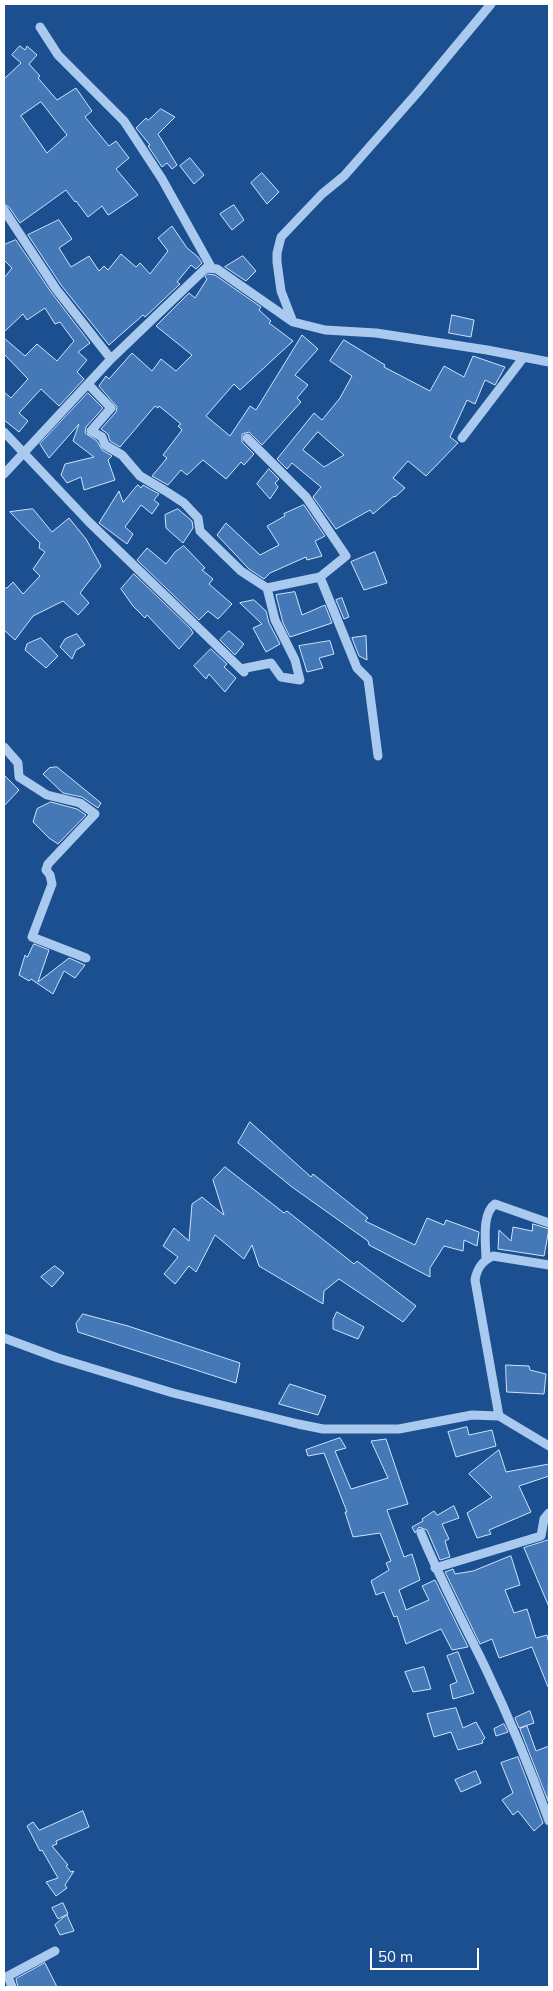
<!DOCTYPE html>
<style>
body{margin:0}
#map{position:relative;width:553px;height:1991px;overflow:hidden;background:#1b4f8f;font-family:Mulish,sans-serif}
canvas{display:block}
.frame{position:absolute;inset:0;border:5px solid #fff;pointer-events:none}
.scale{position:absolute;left:370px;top:1948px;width:109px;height:22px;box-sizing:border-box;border:2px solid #fff;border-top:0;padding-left:6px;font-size:15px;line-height:18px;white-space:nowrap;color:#fff;-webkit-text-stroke:4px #1b4f8f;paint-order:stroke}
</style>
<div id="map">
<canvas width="553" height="1991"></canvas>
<div class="frame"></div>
<div class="scale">50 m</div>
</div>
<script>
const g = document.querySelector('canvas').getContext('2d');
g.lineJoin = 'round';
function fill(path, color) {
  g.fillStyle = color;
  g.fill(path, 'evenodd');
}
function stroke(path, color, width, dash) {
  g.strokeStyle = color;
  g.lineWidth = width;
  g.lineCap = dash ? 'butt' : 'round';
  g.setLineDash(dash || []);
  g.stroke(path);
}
const building = new Path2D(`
 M20 46 25 50 27 46 37 55 29 64 40 76 38 78 57 100 76 88 92 111 85 117 109 146 116 141 129 158 116 169 138 195 110 214 108 215 102 206 88 217 76 201 75 202 66 190 20 223 9 207 4 204V79L21 63 12 55ZM41 102 67 135 47 153 21 116Z
 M161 109 175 117 158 134 177 165 172 169 167 163 162 167 148 146 150 145 136 128 146 118 148 120Z
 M190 158 204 175 194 184 180 166Z
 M262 173 279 192 267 204 251 183Z
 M234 205 244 220 232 230 220 214Z
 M59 220 72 239 59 248 71 267 89 256 99 271 104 266 108 270 121 254 136 267 140 263 150 274 168 251 158 238 172 226 187 248 198 257 202 263 196 269 191 265 177 282 180 284 145 317 143 315 109 345 61 285 28 235Z
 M16 240 51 292 90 343 78 352 87 360 77 372 84 379 59 406 41 389 19 413 28 421 19 432 4 420V392L11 398 28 379 4 354V338L25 356 37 344 57 361 74 341 60 322 55 324 45 308 27 320 23 314 4 332V278L12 268 4 260V245Z
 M243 256 256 271 246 281 225 267Z
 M208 274 215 275 261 307 259 310 271 321 269 323 293 341 240 390 234 384 206 416 230 436 250 406 256 410 302 335 318 349 295 375 308 385 297 398 301 402 262 445 249 432 242 434V442L254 454 244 465 241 462 226 479 203 460 187 475 181 470 168 485 152 476 167 458 163 455 182 430 178 426 181 424 159 406 158 408 155 406 120 447 110 441 108 434 101 429 116 412 117 407 99 386 106 376 109 379 132 353 152 371 161 359 176 371 192 355 156 326 189 293 195 298 207 279 205 277Z
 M452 315 474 320 471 337 449 333Z
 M344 340 385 365 384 367 430 391 444 366 464 377 473 356 505 367 495 385 485 380 475 404 467 400 450 437 458 443 426 476 408 461 393 478 405 488 395 497 394 496 373 514 370 510 336 529 313 497 321 487 292 463 287 469 277 459 314 413 322 420 340 398 352 376 330 361ZM318 432 344 455 324 467 303 450Z
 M88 393 103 408 86 427 85 433 97 441 102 450 112 456 108 460 115 480 84 490 81 477 67 483 61 475 65 464 94 457 73 441 79 424 49 458 40 444Z
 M269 469 279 479 275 483 278 487 270 499 257 484Z
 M138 485 141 488 143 485 159 494 154 500 159 504 152 514 141 505 125 527 133 534 127 544 99 523 119 491 123 502Z
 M304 505 325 536 315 541 322 556 307 560 306 557 270 573 264 579 249 569 217 535 226 523 260 555 279 545 267 526 285 516 284 514Z
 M33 509 52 532 69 518 86 539 101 566 80 593 89 603 78 615 63 601 33 616 15 640 4 630V588H7L13 582 23 594 40 576 33 569 45 552 39 548 40 543 10 512Z
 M178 509 192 521 193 528 183 543 166 528 165 515Z
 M184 546 205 568 202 570 213 579 209 584 232 604 218 619 208 611 199 620 137 560 147 548 166 564 175 552Z
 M375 552 387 583 364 590 351 562Z
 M134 574 191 629 193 633 179 649 147 615 145 618 133 606 121 589Z
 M295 592 302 615 325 605 332 623 290 637 283 623 276 595Z
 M342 598 349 617 344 619 336 600Z
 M254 600 266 611 269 623 280 644 266 652 253 628 262 624 240 603Z
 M229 631 244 644 235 655 220 640Z
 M77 634 85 645 76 650 72 659 60 647 65 639Z
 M366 636 367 660 359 656 352 638Z
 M41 638 58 656 46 668 25 650 27 644Z
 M330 641 334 654 319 658 323 668 307 672 299 646Z
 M211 649 227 664 224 667 236 678 225 692 209 674 206 679 194 666Z
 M57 767 101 803 98 808 82 797 63 793 43 774 49 768Z
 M4 775 19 790 4 806Z
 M51 802 77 809 86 815 58 844 49 838 33 822 37 809Z
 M34 944 49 950 38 982 69 958 85 965 75 978 64 971 53 994 31 979 29 981 19 975 25 955 27 957Z
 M250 1122 311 1177 313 1174 368 1218 365 1221 415 1245 427 1218 444 1225 446 1220 479 1232 477 1246 464 1240 463 1251 444 1246 430 1268V1277L369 1245 368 1241 292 1187 238 1143Z
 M225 1167 284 1213 287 1211 354 1264 357 1261 416 1306 403 1322 339 1279 324 1291 323 1304 259 1266 252 1245 244 1259 215 1235 196 1272 189 1266 175 1284 164 1274 178 1257 163 1246 174 1228 189 1241 192 1204 202 1197 224 1215 213 1180Z
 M533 1224 549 1229 544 1256 498 1249 499 1230 511 1241 513 1227 532 1231Z
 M55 1266 64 1273 52 1287 41 1277Z
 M337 1312 364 1327 358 1339 333 1329V1320Z
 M83 1314 128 1326 240 1363 236 1383 78 1332 76 1324Z
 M506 1365 529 1366 530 1370 546 1374 544 1394 507 1392Z
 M290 1384 326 1396 318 1415 279 1404Z
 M467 1427 469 1435 492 1430 496 1446 456 1457 448 1432Z
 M340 1438 346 1448 335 1451 351 1489 388 1478 371 1441 386 1439 408 1504 387 1510 404 1557 412 1554 420 1580 399 1590 406 1610 429 1600 422 1586 435 1580 468 1647 452 1650 441 1629 406 1644 397 1616 394 1617 384 1592 376 1595 371 1581 389 1570 386 1563 391 1561 380 1533 353 1537 345 1512H347L324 1453 308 1456 306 1450Z
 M499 1450 506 1472 549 1464V1476L519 1486 531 1512 489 1530 491 1534 477 1538 467 1513 492 1497 469 1474Z
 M454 1506 459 1518 442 1524 449 1539 445 1541 450 1557 440 1560 427 1530 419 1527 415 1533 412 1527 423 1521 422 1519 434 1511 437 1515Z
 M549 1540V1607L524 1548Z
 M511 1556 520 1585 505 1590 514 1613 527 1609 536 1638 547 1635 549 1644V1687H548L532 1647 499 1658 492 1639 480 1644 445 1572 453 1569 455 1574 473 1571Z
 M458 1652 474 1693 453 1699 450 1685 457 1682 447 1656Z
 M424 1667 431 1689 413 1692 405 1672Z
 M456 1708 463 1728 476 1722 485 1738 482 1741 483 1743 458 1750 451 1732 434 1737 427 1714Z
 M530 1711 534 1723 519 1728 515 1718Z
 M504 1724 508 1732 496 1736 494 1729Z
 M527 1726 536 1751 549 1746 548 1801 520 1729Z
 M518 1757 543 1823 534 1831 518 1811 513 1815 502 1800 513 1793 501 1763Z
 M476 1771 481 1783 461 1792 455 1780Z
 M83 1811 89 1827 56 1841 57 1844 52 1846 68 1865 66 1866 71 1872 74 1871 65 1885 67 1888 56 1896 46 1882 58 1878 42 1850 40 1851 27 1826 33 1822 39 1830Z
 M63 1903 68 1914 58 1919 52 1908Z
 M67 1915 74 1931 60 1935 55 1925Z
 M45 1963 57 1987H18L16 1979Z`);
const minor = new Path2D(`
 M491 4 417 93 344 176 322 194 281 237 277 253V262L281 291 293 322 325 330 376 333 487 350 549 362
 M40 27 58 55 124 121 162 179 211 267
 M4 210 56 289 111 359
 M88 384 111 408 91 431 102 437 105 445 122 455 140 476 164 490 184 503 198 518 200 531 241 571 267 588 275 620 295 660 300 680 281 677 271 663 241 669
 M4 432 89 522 244 672
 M247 438 306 497 346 556 320 577
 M462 438 523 358
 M4 474 111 359 206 268 217 269 293 322
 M267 588 320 577 357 668 368 679 378 756
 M4 747 18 763 19 777 47 795 80 803 95 814 48 864 46 870 50 875 52 884 32 937 86 958
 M486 1260C486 1244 481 1214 495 1204L549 1223
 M4 1338 58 1358 173 1393 298 1424 323 1429H399L472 1415 499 1416 549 1446
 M499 1416 475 1280C477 1268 482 1261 493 1256L549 1265
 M421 1533C440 1579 463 1622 485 1667 509 1717 530 1768 549 1821
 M435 1568 541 1536 544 1519 549 1513
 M12 1987 8 1976 55 1951`);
fill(building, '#4478b7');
stroke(building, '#cfe3fa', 1);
stroke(minor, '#a9c9ee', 9);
</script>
